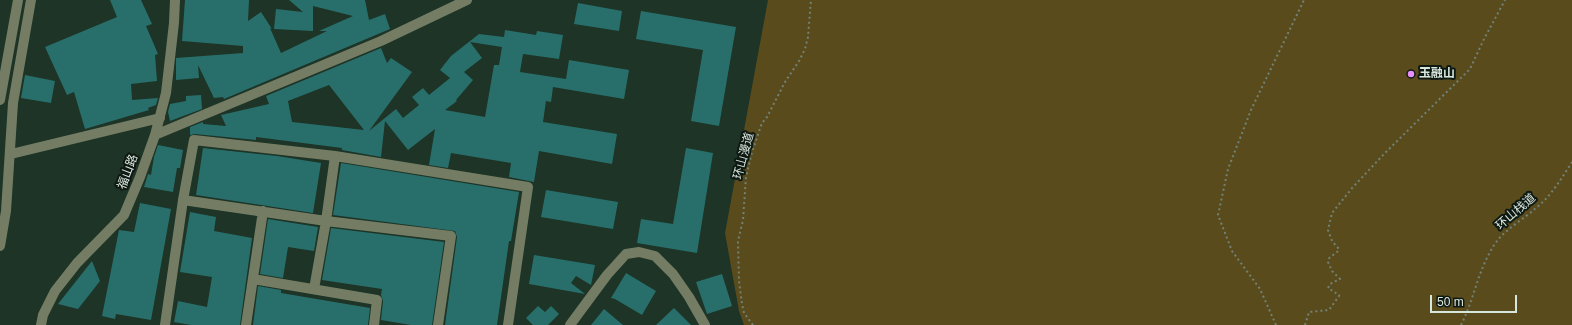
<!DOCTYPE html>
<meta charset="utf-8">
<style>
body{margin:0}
#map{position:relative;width:1572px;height:325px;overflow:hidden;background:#1d3426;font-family:Arial,sans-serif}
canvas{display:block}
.scale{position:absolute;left:1430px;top:295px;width:87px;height:18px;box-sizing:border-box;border:2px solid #d8e7dd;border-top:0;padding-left:5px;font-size:12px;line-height:14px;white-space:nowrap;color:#d8e7dd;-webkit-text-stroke:3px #0f1913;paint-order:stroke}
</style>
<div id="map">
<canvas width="1572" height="325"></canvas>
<div class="scale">50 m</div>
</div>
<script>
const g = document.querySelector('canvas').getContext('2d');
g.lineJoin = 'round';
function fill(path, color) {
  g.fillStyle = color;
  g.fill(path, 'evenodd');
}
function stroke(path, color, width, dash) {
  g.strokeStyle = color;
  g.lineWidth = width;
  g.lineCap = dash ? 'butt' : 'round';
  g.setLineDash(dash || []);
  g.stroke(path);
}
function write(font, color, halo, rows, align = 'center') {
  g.font = font + ' Arial,"Noto Sans SC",sans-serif';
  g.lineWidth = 4;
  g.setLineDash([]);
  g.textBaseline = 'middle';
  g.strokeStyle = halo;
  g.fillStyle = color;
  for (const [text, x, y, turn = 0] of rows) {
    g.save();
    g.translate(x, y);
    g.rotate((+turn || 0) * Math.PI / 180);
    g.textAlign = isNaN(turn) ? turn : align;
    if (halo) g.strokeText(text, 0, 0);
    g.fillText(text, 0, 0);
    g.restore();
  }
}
const green = new Path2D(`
 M768 0H1572V325H744L739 311 725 233Z`);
const building = new Path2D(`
 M110 0H141L152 24 146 26 158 54 155 55 157 81 131 84 132 100 158 98 156 105 148 108 149 110 85 129 74 92 67 95 45 47 117 17Z
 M185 0H249L248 21 261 12 272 29 270 28 281 53 327 31H319L353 16 313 6V31L274 29 276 9 303 12 289 0H365L369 20 385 14 390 29 224 99 223 97 214 98 198 65 199 78 176 80V58L243 53V46L182 41Z
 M578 3 622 11 619 31 574 24Z
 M641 11 736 27 719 126 691 121 703 50 636 39Z
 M505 30 536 35 537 31 563 35 559 59 523 54 520 72 566 79 569 60 629 70 624 99 553 87 551 102 546 101 543 122 617 134 612 164 539 151 534 182 509 177 511 163 451 153 448 168 429 165 435 129 408 150 385 121 381 157 342 150V148L256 137V140L195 134 190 135V127L203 122V124L226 126 221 115 269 104 266 96 381 48 387 63 391 58 412 72 369 131 396 109 403 118 419 105 412 97 423 88 429 95 450 78 440 70 451 56 479 34 504 37ZM470 42 502 47 499 65H494L485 117 445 110 457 101 456 100 473 80 464 72 482 58ZM329 85 364 130 292 122 288 101Z
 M25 75 55 81 51 103 21 98Z
 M201 95 202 109 170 121 168 112 170 104 186 101V96Z
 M158 145 183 150 180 168H177L173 192 144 187 148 174 151 175 154 157Z
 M203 148 277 156 321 163 313 213 196 195Z
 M686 148 713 153 697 253 637 243 641 219 673 224Z
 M341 163 519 192 511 241H509L497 325H445L457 237 455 231 333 215Z
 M546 190 618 202 613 229 541 217Z
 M140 203 171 209 151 320 116 314 115 319 102 316 119 230 134 232Z
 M190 212 216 217 214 231 252 238 240 325H191L174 322 178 301 207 307 212 277 180 272Z
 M268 219 318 227 314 251 288 247 283 278 260 274Z
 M331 228 444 242 432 325H411L381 320 383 301 381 295 382 289 322 280Z
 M534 255 595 265 591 285 576 276 571 283 585 294 529 284Z
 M92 261 100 281 78 309 58 304Z
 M626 273 656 291 642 315 615 299 611 298Z
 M722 274 732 306 707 314 696 282Z
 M258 286 281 290V293L370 308 368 325H253Z
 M538 306 545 312 551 306 559 314 548 325H533L526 318Z
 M674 308 691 325H656Z
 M604 309 623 325H591Z`);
const path = new Path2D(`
 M753 325 744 313 742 304 739 281 738 241 743 220 746 177 752 152 762 123 767 117 785 82 799 61 805 49 808 37 811 0
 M1276 325 1260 289 1232 251 1218 215 1228 169 1251 110 1304 0
 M1305 325 1309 312 1329 310 1339 296V295L1328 288 1330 284 1340 279 1332 271 1328 262C1328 255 1337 255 1339 249L1332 241 1328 230 1332 213 1353 187 1385 153 1470 69 1483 41 1505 0
 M1461 325C1475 298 1478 267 1497 241 1506 229 1525 218 1536 208 1552 195 1561 179 1572 162`);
const minor = new Path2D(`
 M0 100 18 0
 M155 135 381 41 467 0
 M11 154 160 118
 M183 200 326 221 451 236 438 325
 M0 246 6 211 13 103 31 0
 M253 279 377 300 374 325
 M314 289 326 221 335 156
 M41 325 43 315 55 291 77 263 124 215 140 177 155 135 166 93 174 23 175 0
 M165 325 183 200 194 140 335 156 528 187 508 325
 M246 325 263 211
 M570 325 607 275 626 254 639 252 655 256 673 274 689 297 705 325`);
const markers = [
 [1411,74,4,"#e88eff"]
];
const poiNames = [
 ["玉融山",1419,74]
];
const streetNames = [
 ["环山漫道",744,156,-75],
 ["福山路",128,172,-69],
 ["环山栈道",1516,212,-41]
];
fill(green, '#5a4b1c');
fill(building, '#286f6b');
stroke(path, '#708377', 2, [2, 3]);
stroke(minor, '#747d64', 10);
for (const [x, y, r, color] of markers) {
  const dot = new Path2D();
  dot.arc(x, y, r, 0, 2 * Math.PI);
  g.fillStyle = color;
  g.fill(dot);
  stroke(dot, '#0f1913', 1.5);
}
write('bold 12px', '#d8e7dd', '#0f1913', poiNames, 'left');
write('12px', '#d8e7dd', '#0f1913', streetNames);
</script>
